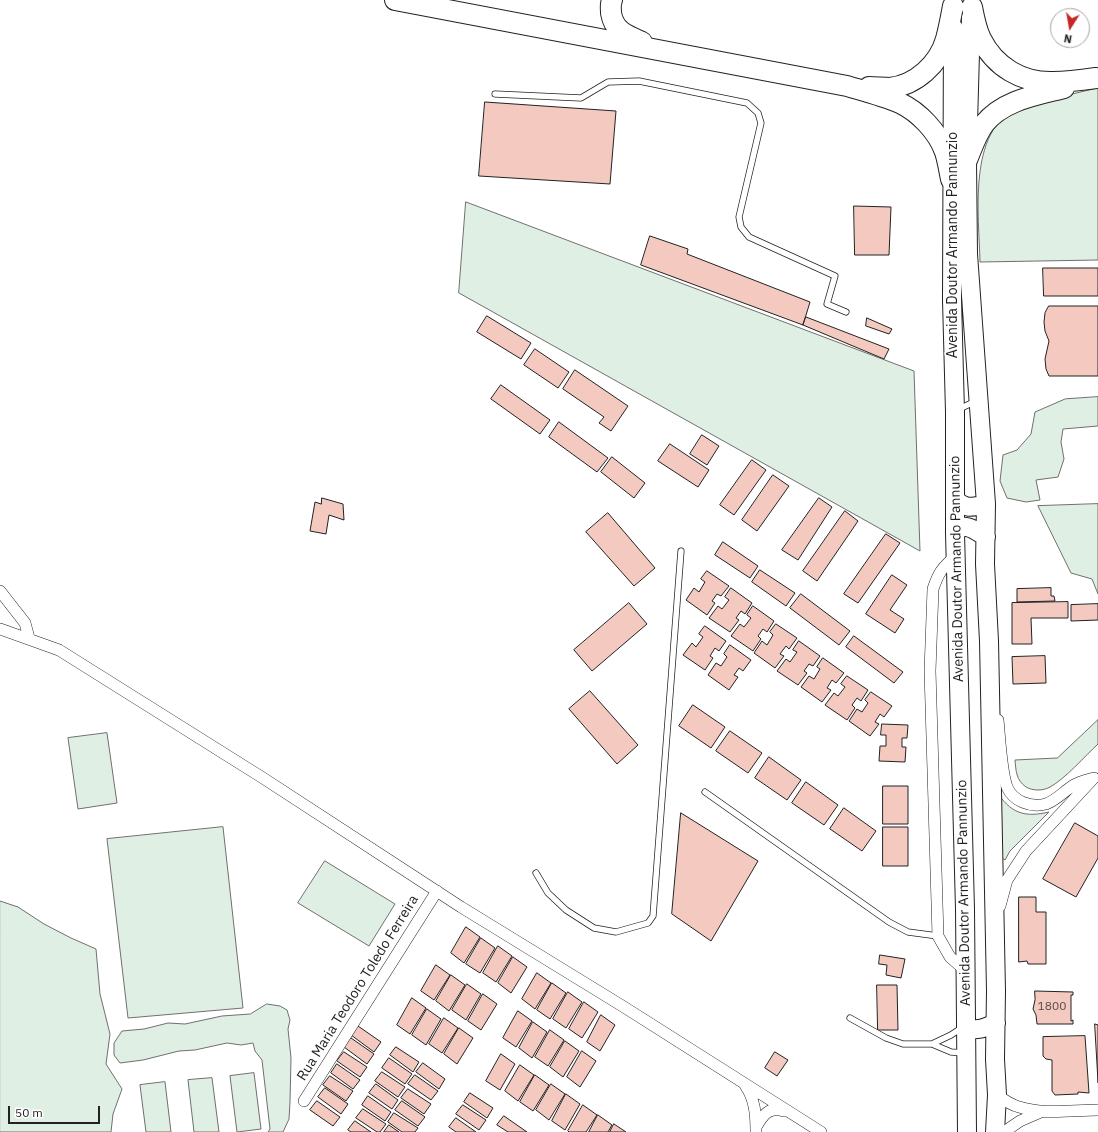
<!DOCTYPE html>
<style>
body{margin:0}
#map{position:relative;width:1098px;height:1132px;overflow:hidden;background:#fff;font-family:"IBM Plex Sans",sans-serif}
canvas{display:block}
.north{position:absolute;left:1050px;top:8px;width:40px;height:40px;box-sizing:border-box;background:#fff;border:1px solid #a7a7a7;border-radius:50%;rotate:191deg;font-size:11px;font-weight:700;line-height:16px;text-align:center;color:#222}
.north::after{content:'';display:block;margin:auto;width:14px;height:18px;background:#c62828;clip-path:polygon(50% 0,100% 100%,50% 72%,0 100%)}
.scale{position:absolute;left:8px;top:1106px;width:92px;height:18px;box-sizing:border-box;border:2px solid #222;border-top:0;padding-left:5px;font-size:12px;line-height:14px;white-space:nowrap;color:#222;-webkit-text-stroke:3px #fff;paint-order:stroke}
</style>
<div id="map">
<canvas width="1098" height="1132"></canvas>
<div class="north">N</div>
<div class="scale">50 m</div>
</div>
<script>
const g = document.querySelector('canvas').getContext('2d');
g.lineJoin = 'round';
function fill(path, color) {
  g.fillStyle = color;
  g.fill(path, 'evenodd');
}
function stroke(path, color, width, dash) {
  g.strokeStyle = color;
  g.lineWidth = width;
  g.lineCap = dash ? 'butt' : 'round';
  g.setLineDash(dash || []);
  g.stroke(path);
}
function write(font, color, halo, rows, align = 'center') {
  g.font = font + ' "IBM Plex Sans",sans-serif';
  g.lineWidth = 3;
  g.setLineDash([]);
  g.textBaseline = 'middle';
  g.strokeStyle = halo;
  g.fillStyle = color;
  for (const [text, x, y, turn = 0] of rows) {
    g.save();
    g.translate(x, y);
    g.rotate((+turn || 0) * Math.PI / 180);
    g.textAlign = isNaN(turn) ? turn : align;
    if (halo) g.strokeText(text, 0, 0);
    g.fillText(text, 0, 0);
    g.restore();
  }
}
const green = new Path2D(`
 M1098 88V260L980 262C979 216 967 130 1018 108 1025 105 1034 104 1042 102 1060 97 1079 92 1098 88Z
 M466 202 914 371 920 551 459 293Z
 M1098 397V426L1063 429 1061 442 1064 459 1058 477 1036 480 1040 500 1026 502 1007 498 1000 481 1003 455 1017 450 1031 434 1035 412 1065 399Z
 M1098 504V594L1092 579 1071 573 1038 506Z
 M1098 720V744C1085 756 1065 779 1050 787 1043 791 1033 791 1026 787 1016 780 1016 771 1015 760L1057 758Z
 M107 733 117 803 78 809 68 738Z
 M999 795C1013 815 1027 817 1049 812L1010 851 1005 860 999 856Z
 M223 827 243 1008 128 1018 107 839Z
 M325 861 395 904 369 946 298 903Z
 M0 901 18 907 44 924 71 938 96 949 100 994 110 1034 106 1064 122 1089 113 1114 111 1132H0Z
 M267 1004 280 1006 287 1010 290 1020 288 1029 291 1058 290 1102 289 1119 283 1132H268L270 1129 262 1060 255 1051 253 1043 241 1045 227 1043 195 1050 179 1051 143 1060 120 1063 114 1055V1043L122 1031 144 1029 168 1023 185 1024 222 1016 250 1014Z
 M254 1073 261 1129 237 1132 230 1076Z
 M212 1078 219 1132H194L188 1080Z
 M165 1082 171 1132H146L140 1085Z`);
const building = new Path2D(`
 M485 102 616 111 610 184 479 176Z
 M854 206 891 207 889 255H855Z
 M650 236 688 249 687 254 810 302 803 325 641 265Z
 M1043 268H1098V296H1044Z
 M1049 306H1098V376H1049L1046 369 1045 359 1049 341 1045 331 1044 322 1045 313Z
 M487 316 531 343 521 359 477 332Z
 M806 317 889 349 884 359 803 325Z
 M867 318 892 329 889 334 866 326Z
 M535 349 569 372 558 388 524 365Z
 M575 370 628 406 611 431 599 423 604 417 563 389Z
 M501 385 550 420 540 434 491 399Z
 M559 422 608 458 597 472 549 437Z
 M702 435 719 446 707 465 690 454Z
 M670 444 709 470 698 487 658 461Z
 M612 457 645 483 634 498 601 472Z
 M752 460 766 470 734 515 720 505Z
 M773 475 789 486 757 531 742 520Z
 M322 498 343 504 344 520 329 515 326 534 310 531 315 502 321 504Z
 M819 498 832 507 798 560 782 550Z
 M845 511 858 521 817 581 803 571Z
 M608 513 655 568 634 586 586 532Z
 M886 534 900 543 858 603 844 594Z
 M723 542 758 566 750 578 715 555Z
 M760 570 795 593 786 606 752 582Z
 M707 571 729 586 721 596 717 594 712 601 715 603 707 615 686 600 694 588 699 592 705 582 701 579Z
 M892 575 907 585 890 610 904 619 895 633 866 614Z
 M731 588 752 603 745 614 741 611 736 618 739 620 730 632 709 618 718 606 722 609 729 600 725 597Z
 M1051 588V596H1054L1055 601 1017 602V589Z
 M801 594 850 631 839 645 790 608Z
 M1068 602V618H1031L1032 644H1012V603Z
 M629 603 647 624 592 671 574 650Z
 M1098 604V620L1071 621V605Z
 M753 606 774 621 767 632 763 629 758 636 761 639 753 651 731 636 740 624 744 627 751 618 747 615Z
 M776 624 797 638 789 649 786 646 780 654 784 656 775 668 754 653 762 641 767 645 773 635 770 632Z
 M705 626 726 641 719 651 715 648 710 656 713 658 705 670 683 655 692 643 696 647 703 637 699 634Z
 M854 636 903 672 894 683 846 647Z
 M799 641 820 656 813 666 809 664 804 671 807 673 798 685 777 671 786 659 790 662 797 652 793 650Z
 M730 645 751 660 743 671 739 668 734 675 738 677 729 690 708 675 716 663 721 666 727 657 724 654Z
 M1045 656 1046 683 1013 684 1012 657Z
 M823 658 844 673 836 683 832 680 827 688 831 690 822 702 801 687 809 676 814 679 820 669 817 667Z
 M847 676 868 690 861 701 857 698 852 705 855 708 847 720 825 705 834 693 838 696 845 687 841 684Z
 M590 691 638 745 617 764 569 709Z
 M871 692 892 706 884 717 880 714 875 722 879 724 870 736 849 721 857 709 862 712 868 703 865 700Z
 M693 705 725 727 711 748 679 726Z
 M882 724 908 725 907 738H902V747H906L905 762 879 761 880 746H886V735H881Z
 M730 731 762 753 748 773 716 751Z
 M769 757 801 780 787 800 755 778Z
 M806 782 838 805 824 825 792 803Z
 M883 786H908V824H883Z
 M844 808 876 831 862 851 830 829Z
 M681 813 758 861 711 941 672 914Z
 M1075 823 1098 836V858L1076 897 1043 879Z
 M883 827H908V866H883Z
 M1019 897H1036V912H1046V964H1028L1027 961 1019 962Z
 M466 927 480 937 464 963 451 953Z
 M481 938 495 948 480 973 466 964Z
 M498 946 512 956 496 982 483 973Z
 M880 955 905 959 901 978 886 975 887 965 879 964Z
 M513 957 527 967 511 993 498 983Z
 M436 965 450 975 434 1000 421 991Z
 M537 973 551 983 535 1009 522 999Z
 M451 975 465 985 449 1011 436 1001Z
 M552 983 566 993 550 1019 537 1010Z
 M467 984 481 994 466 1020 452 1010Z
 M877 985H897L898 1030H878Z
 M1035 991 1073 992V995H1071V1021L1073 1020V1024H1037L1036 1015 1033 1009 1035 1000Z
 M568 992 582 1002 566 1028 553 1019Z
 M483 994 497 1004 481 1030 468 1021Z
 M412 998 426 1008 410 1034 397 1025Z
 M584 1002 598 1012 582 1038 569 1029Z
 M427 1009 441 1019 426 1045 412 1035Z
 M518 1011 532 1021 516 1047 503 1038Z
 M601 1015 615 1025 600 1051 587 1042Z
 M444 1018 458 1028 442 1053 429 1044Z
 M533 1022 547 1032 532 1058 519 1048Z
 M1095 1024 1098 1025V1083V1082Z
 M358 1026 381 1042 374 1052 351 1035Z
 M459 1028 473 1038 457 1064 444 1054Z
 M550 1030 564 1040 548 1066 535 1057Z
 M1085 1036 1089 1093 1078 1092V1094L1055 1095 1052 1091V1060L1046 1059 1043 1056V1037Z
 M351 1038 374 1054 367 1064 344 1047Z
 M565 1041 579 1051 563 1077 550 1067Z
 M396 1047 419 1062 413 1072 390 1055Z
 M582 1051 596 1061 580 1087 567 1077Z
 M344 1052 367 1067 360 1077 337 1061Z
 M775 1052 788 1060 777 1076 765 1068Z
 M501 1054 515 1064 500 1090 486 1081Z
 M389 1058 412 1074 405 1084 382 1068Z
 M423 1063 445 1079 439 1089 416 1072Z
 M337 1064 360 1080 353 1089 331 1073Z
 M520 1065 534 1075 518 1101 505 1091Z
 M382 1072 405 1087 398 1097 375 1081Z
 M415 1075 438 1091 431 1100 408 1084Z
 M535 1075 549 1085 533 1111 520 1102Z
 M330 1076 353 1091 346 1101 323 1085Z
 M376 1084 398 1100 392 1109 369 1093Z
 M551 1084 565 1094 549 1120 536 1110Z
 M325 1088 348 1104 341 1114 318 1097Z
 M408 1089 431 1104 424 1114 401 1098Z
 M470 1093 493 1108 487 1118 464 1102Z
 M566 1094 580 1104 565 1130 552 1121Z
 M368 1096 391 1112 385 1121 362 1105Z
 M317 1101 340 1117 333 1126 310 1110Z
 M402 1101 425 1117 418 1126 395 1110Z
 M463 1105 486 1120 479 1130 456 1114Z
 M583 1105 597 1115 586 1132H569L568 1131Z
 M363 1109 386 1124 380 1132H377L356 1118Z
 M394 1113 418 1128 415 1132H402L388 1122Z
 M598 1115 612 1125 608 1132H589Z
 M504 1116 527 1132H508L497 1125Z
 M456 1118 476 1132H456L449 1127Z
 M355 1121 371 1132H351L348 1130Z
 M614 1124 626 1132H610Z
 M389 1125 399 1132H384Z`);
const lane = new Path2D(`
 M495 94 581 98 608 82 639 81 747 103 758 113 761 123 739 217 741 227 749 237 835 276 827 304 846 312
 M957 410 976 401
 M705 792 889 922 908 932 938 936
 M536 873 548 893 566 910 594 928 616 932 648 923 653 916 681 551
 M850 1018 886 1038 903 1044H932L951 1052 964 1053
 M932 1044 951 1035 963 1027`);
const street = new Path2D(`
 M955 557C942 567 938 574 933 589L930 671 938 936 950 957 966 971
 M0 591 25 623 29 638
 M0 629 59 650 263 778 461 907 624 1007 821 1132
 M998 720C1000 738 1001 770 1007 787 1013 801 1030 808 1046 804 1057 800 1064 791 1074 785 1079 782 1087 780 1094 778
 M1000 906 1007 880 1026 851 1092 780
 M745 1085C755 1099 756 1115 756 1132
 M997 1095C1004 1100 1011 1105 1019 1107 1044 1115 1073 1110 1098 1110
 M304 1101 437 891
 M756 1127C763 1115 769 1106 784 1111
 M1004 1132 1020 1121 1043 1111`);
const primary = new Path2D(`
 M971 17 967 160 968 254 986 504 985 564 989 641 996 991 995 1059 997 1095 995 1132
 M953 27 952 300 955 412V533L965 909 967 1132
 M955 499C966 510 972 507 986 504
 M955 533C963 520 976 531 986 537
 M966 1026C975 1033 986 1027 996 1023`);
const highway = new Path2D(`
 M395 0 847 86C864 91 883 96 900 103 919 112 938 132 945 152 948 161 949 170 951 179
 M612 0C610 5 611 8 611 13 614 31 626 35 642 42
 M972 7C974 18 976 29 981 39 995 67 1022 83 1053 82 1068 82 1082 80 1096 78
 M869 87C876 87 883 88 890 88 916 85 939 64 946 39 949 28 951 17 953 6
 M967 160C972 148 976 135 984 124 1003 100 1037 95 1064 88`);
const numberNames = [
 ["1800",1052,1007]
];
const streetNames = [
 ["Avenida Doutor Armando Pannunzio",953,245,-90],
 ["Avenida Doutor Armando Pannunzio",957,569,-91],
 ["Avenida Doutor Armando Pannunzio",964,893,-91],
 ["Rua Maria Teodoro Toledo Ferreira",358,988,-58]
];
fill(green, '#e0efe3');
stroke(green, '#6f6f6f', 1);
fill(building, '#f3c9c0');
stroke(building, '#222', 1);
stroke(lane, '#222', 7);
stroke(street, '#222', 12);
stroke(primary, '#222', 20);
stroke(highway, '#222', 22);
stroke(lane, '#fff', 5.5);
stroke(street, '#fff', 11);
stroke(primary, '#fff', 18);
stroke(highway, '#fff', 20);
write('12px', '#564c4a', null, numberNames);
write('14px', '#222', '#fff', streetNames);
</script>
